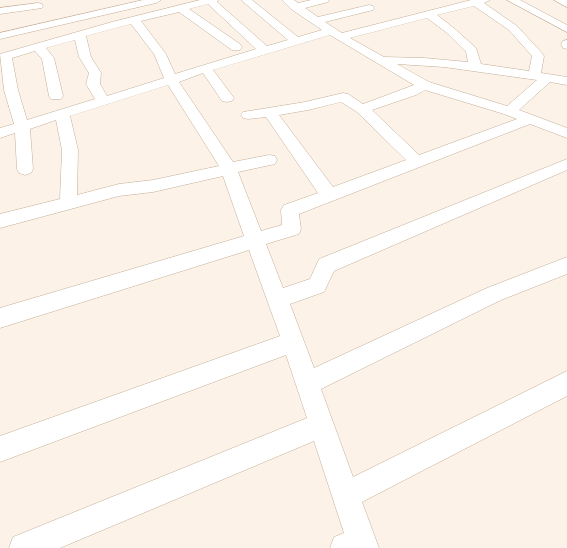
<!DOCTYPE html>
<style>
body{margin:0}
canvas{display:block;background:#fcf2e8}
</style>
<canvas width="567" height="548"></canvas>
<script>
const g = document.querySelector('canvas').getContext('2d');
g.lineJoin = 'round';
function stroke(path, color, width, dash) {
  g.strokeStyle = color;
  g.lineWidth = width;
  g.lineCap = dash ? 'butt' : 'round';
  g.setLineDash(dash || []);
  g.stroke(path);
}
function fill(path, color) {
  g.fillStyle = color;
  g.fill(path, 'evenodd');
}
const minor = new Path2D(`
 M143 0H161L156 3 0 39V33Z
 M200 0H218L217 2 267 46 288 40 241 0H252L298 37 322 30 291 9 282 0H294L298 3 311 0H329L328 2 305 8 318 17 369 5 373 6 374 8 373 10 325 22 342 33 471 0H490L484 3 517 26 542 53 544 56 541 73 567 77V85L550 82 519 110 567 128V138L530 124 299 214 301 229 299 234 266 244 283 288 310 279 319 259 567 159V170L334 271 324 292 290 304 314 368 487 288 567 257V274L501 300 321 389 353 477 567 371V396L362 502 379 548H330L334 537 344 533 314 441 60 548H9L13 537 307 418 286 355 0 462V436L280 336 249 250 0 328V308L244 236 223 176 153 192 119 196 0 228V214L60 199 62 150 56 120 30 129 33 169 31 173 25 175 19 173 17 169 15 133 0 138V128L14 124 4 90 0 54 112 22ZM208 4 256 49 175 74 166 54 141 21 179 12 232 50H240L242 47 240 44 189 9ZM474 6 509 30 532 56 529 71 481 64 476 48 455 29 437 15ZM427 18 447 33 466 52 468 62 424 58 384 57 350 38ZM131 24 154 54 164 78 107 96 100 84 101 73 91 57 86 36ZM330 35 414 85 363 104 348 94 343 93 305 102 243 112 241 115 243 118 248 119 266 117 318 193 284 205 281 210 282 225 261 231 238 172 275 164 277 160 275 156 269 155 233 162 179 82 203 73 222 101 227 102 232 101 234 98 213 70ZM75 40 79 57 89 73 86 84 95 99 27 120 18 90 12 58 35 51 42 59 49 96 51 99H61L63 96 54 58 46 48ZM397 64 444 67 537 80 507 106 429 82ZM168 85 219 166 153 180 119 184 77 195 78 150 70 116ZM425 90 504 114 517 119 419 155 372 110 416 95ZM341 102 357 112 406 160 333 187 279 115 308 110Z
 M507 0H520L567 25V32Z
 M554 0H567V7Z
 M38 3 42 4 43 6 42 8 0 14V8Z
 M567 40V49L563 48 561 44 563 41Z`);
stroke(minor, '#c4ae96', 1);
fill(minor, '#fff');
</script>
